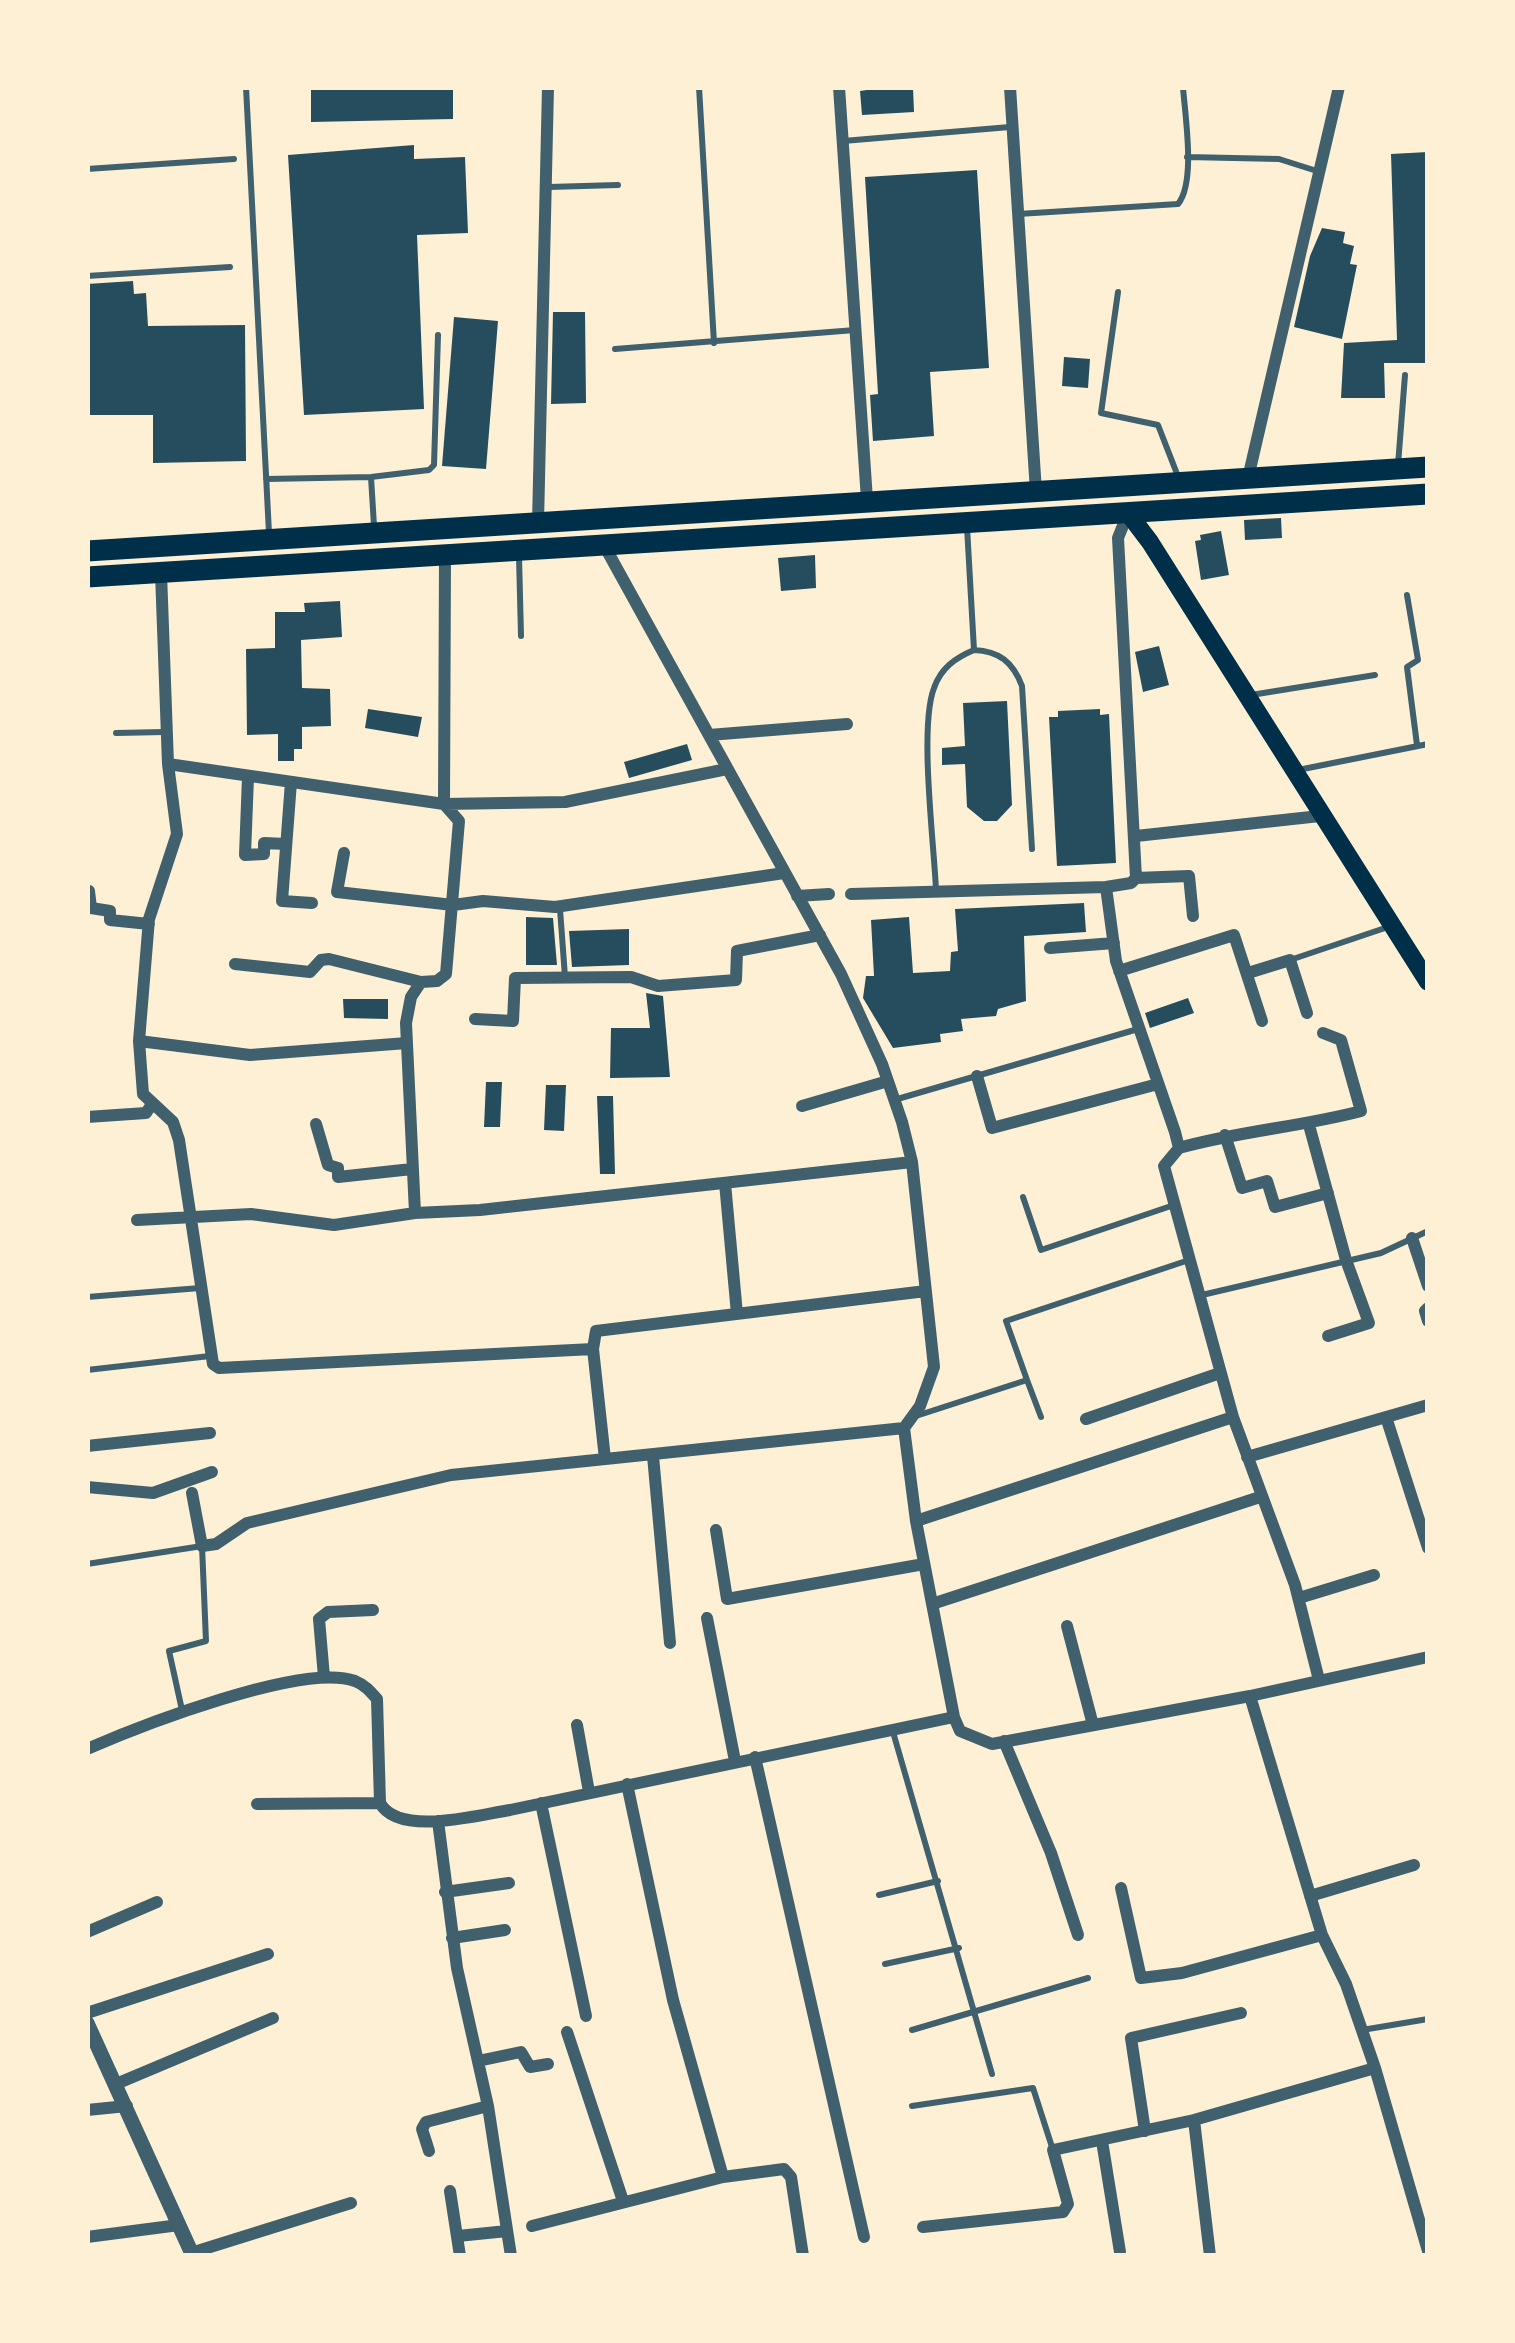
<!DOCTYPE html>
<style>
body{margin:0}
#map{position:relative;width:1515px;height:2343px;overflow:hidden;background:#fdf0d5;font-family:"Work Sans",sans-serif}
canvas{display:block}
.frame{position:absolute;inset:0;border:90px solid #fdf0d5;pointer-events:none}
</style>
<div id="map">
<canvas width="1515" height="2343"></canvas>
<div class="frame"></div>
</div>
<script>
const g = document.querySelector('canvas').getContext('2d');
g.lineJoin = 'round';
function fill(path, color) {
  g.fillStyle = color;
  g.fill(path, 'evenodd');
}
function stroke(path, color, width, dash) {
  g.strokeStyle = color;
  g.lineWidth = width;
  g.lineCap = dash ? 'butt' : 'round';
  g.setLineDash(dash || []);
  g.stroke(path);
}
const building = new Path2D(`
 M311 87H453V119L311 122Z
 M887 87H913L914 112 862 115 860 91Z
 M414 145V159L465 157 468 233 417 235 424 409 304 415 288 155Z
 M1428 152V363H1384L1385 398H1341L1344 343 1397 340 1391 154Z
 M977 170 989 368 930 372 934 436 873 441 870 395 878 394 865 177Z
 M1322 228 1345 232 1343 243 1354 246 1350 264 1357 265 1342 339 1294 327 1310 256Z
 M133 281 134 294 146 293 148 326 245 325 246 461 153 463V415H87V284Z
 M553 312H585L586 403 551 404Z
 M454 317 498 321 486 469 442 466Z
 M1064 357 1090 359 1088 388 1062 386Z
 M1281 518 1282 538 1245 540 1244 520Z
 M1221 531 1229 575 1201 580 1195 541 1201 540 1200 535Z
 M815 555 816 588 781 591 778 558Z
 M340 601 342 637 301 640 302 688 330 689 331 726 302 727V749H294V761H278V734L247 735 246 649 275 648V612H305L304 603Z
 M1159 646 1169 685 1143 692 1135 652Z
 M1007 701 1012 805 997 821H984L967 807 965 764 942 765V748L965 746 963 703Z
 M368 709 422 717 418 737 365 728Z
 M1100 709V715L1109 714 1116 863 1057 866 1049 717H1058V711Z
 M687 744 692 760 629 778 624 762Z
 M1084 903 1086 932 1024 936 1026 1001 998 1009 996 1016 961 1019 963 1031 940 1034 941 1042 893 1048 863 998 866 976H874L871 920 909 917 913 973 950 971 951 952 958 951 955 909Z
 M526 917 553 918 557 965H526Z
 M629 929V965L572 967 569 931Z
 M646 993 663 996 670 1077 610 1078 611 1028H650Z
 M1188 998 1194 1013 1150 1028 1145 1013Z
 M343 999H388V1019L344 1018Z
 M486 1082H502L500 1127H484Z
 M546 1085H566L564 1131 544 1130Z
 M597 1096H613L615 1174H600Z`);
const service = new Path2D(`
 M246 87 269 533
 M699 87 714 343
 M843 141 1010 127
 M1187 157 1279 159 1320 172
 M87 169 234 159
 M549 187 618 185
 M1018 214 1178 204C1196 182 1185 116 1183 87
 M87 276 230 267
 M1118 292 1101 413 1158 425 1179 479
 M615 349 855 330
 M1398 465 1405 375
 M371 477 374 526
 M266 479 371 477 429 470 434 465 438 335
 M519 556 521 636
 M1407 595 1418 660 1407 667 1417 745
 M974 650C999 651 1013 662 1022 686L1032 849
 M1251 695 1375 675
 M116 733 164 732
 M1298 770 1428 744
 M936 890C934 843 919 727 934 688 941 668 955 658 974 650L967 527
 M560 909 565 977
 M1293 959 1388 927
 M894 1100 1138 1029
 M1023 1197 1041 1250 1174 1205
 M1202 1295 1381 1253 1428 1231
 M87 1297 200 1288
 M87 1370 210 1356
 M1027 1380 1006 1321 1189 1260
 M916 1416 1027 1380 1041 1417
 M87 1564 202 1546 206 1641 169 1651 182 1710
 M893 1732 992 2074
 M879 1895 938 1881
 M885 1964 959 1948
 M912 2030 1088 1978
 M1362 2030 1428 2019
 M912 2106 1033 2088 1052 2147`);
const minor = new Path2D(`
 M839 87 867 500
 M1010 87 1036 492
 M1248 478 1339 87
 M1128 513 1118 538 1136 878 1131 883 1106 887 1116 961 1175 1132 1179 1148 1164 1166 1233 1417 1295 1585 1319 1680
 M538 523 548 87
 M605 547 841 974 882 1064 902 1122 912 1162 934 1367 920 1406 904 1428 916 1521 954 1717
 M161 573 168 764 177 834 149 919 139 1041 143 1094 173 1122 179 1140 213 1364 219 1368 593 1349 596 1331 926 1291
 M709 735 847 724
 M168 764 444 804 565 802 727 769
 M248 777 245 855 264 854V843L286 844
 M291 782 282 901 312 903
 M1136 836 1320 816
 M344 853 337 892 453 905 483 901 555 907 784 873
 M1136 878 1189 876 1193 916
 M89 891 91 908 110 911V920L149 924
 M851 894 1106 887
 M797 896 829 894
 M1050 948 1114 943
 M235 964 310 972 321 960 329 959 421 982
 M1119 971 1234 935 1262 1021
 M1248 973 1290 960 1307 1013
 M475 1019 513 1021 515 978 631 977 658 986 736 980 737 951 820 935
 M139 1041 250 1055 407 1043
 M977 1076 992 1128 1158 1084
 M802 1106 888 1081
 M87 1117 146 1113 152 1104
 M316 1124 328 1165 338 1168V1177L412 1169
 M1309 1125 1346 1260 1369 1323 1328 1336
 M1225 1135 1242 1188 1267 1181 1275 1207 1328 1193
 M1179 1148C1239 1131 1301 1127 1361 1111L1341 1040 1323 1033
 M725 1183 737 1314
 M415 1213 406 1023 411 997 421 982 437 981 446 974 459 821 444 804 445 556
 M137 1220 251 1214 334 1225 415 1213 480 1210 912 1162
 M1412 1238 1428 1286
 M1428 1308 1425 1311 1428 1321
 M593 1349 605 1459
 M1386 1417 1428 1548
 M1086 1419 1220 1373
 M87 1446 210 1433
 M653 1456 670 1643
 M1247 1457 1428 1405
 M87 1487 153 1493 212 1472
 M192 1493 202 1546 216 1544 247 1523 451 1475 904 1428
 M916 1521 1233 1417
 M716 1530 727 1599 924 1564
 M1299 1598 1374 1575
 M932 1604 1260 1497
 M707 1618 735 1761
 M1067 1626 1093 1725
 M324 1677 319 1619 328 1612 373 1610
 M1250 1696 1322 1935 1346 1984 1375 2068 1428 2251
 M577 1725 589 1792
 M1004 1741 1051 1853 1078 1935
 M87 1749C140 1726 303 1662 355 1681 365 1685 370 1691 377 1699L380 1803C399 1837 478 1815 510 1810L954 1717 960 1731 992 1744 1250 1696 1428 1657
 M755 1757 864 2237
 M627 1784 673 2000 723 2177
 M541 1803 586 2016
 M257 1804 380 1803
 M438 1821 457 1968 488 2106 511 2256
 M1121 1888 1141 1978 1182 1973 1322 1935
 M445 1892 509 1883
 M1310 1896 1414 1865
 M87 1932 157 1902
 M452 1938 505 1930
 M87 2013 268 1954
 M567 2032 623 2201
 M478 2061 521 2052 530 2067 548 2064
 M116 2084 273 2018
 M87 2110 127 2106
 M1194 2120 1210 2256
 M1145 2131 1131 2038 1241 2013
 M1102 2141 1120 2252
 M429 2151 422 2129 426 2122 488 2106
 M450 2191 460 2256
 M532 2226 723 2177 784 2169 791 2177 803 2256
 M923 2227 1063 2212 1068 2204 1053 2150 1194 2120 1375 2068
 M458 2236 507 2231
 M87 2237 179 2225
 M191 2253 351 2203`);
const tertiary = new Path2D(`
 M87 2023 193 2256`);
const secondary = new Path2D(`
 M1128 513 1150 542 1428 982`);
const primary = new Path2D(`
 M87 551 1428 467
 M87 577 1428 494`);
fill(building, '#264d5e');
stroke(service, '#3f606c', 6);
stroke(minor, '#3f606c', 12);
stroke(tertiary, '#3f606c', 15);
stroke(secondary, '#003049', 18);
stroke(primary, '#003049', 21);
</script>
